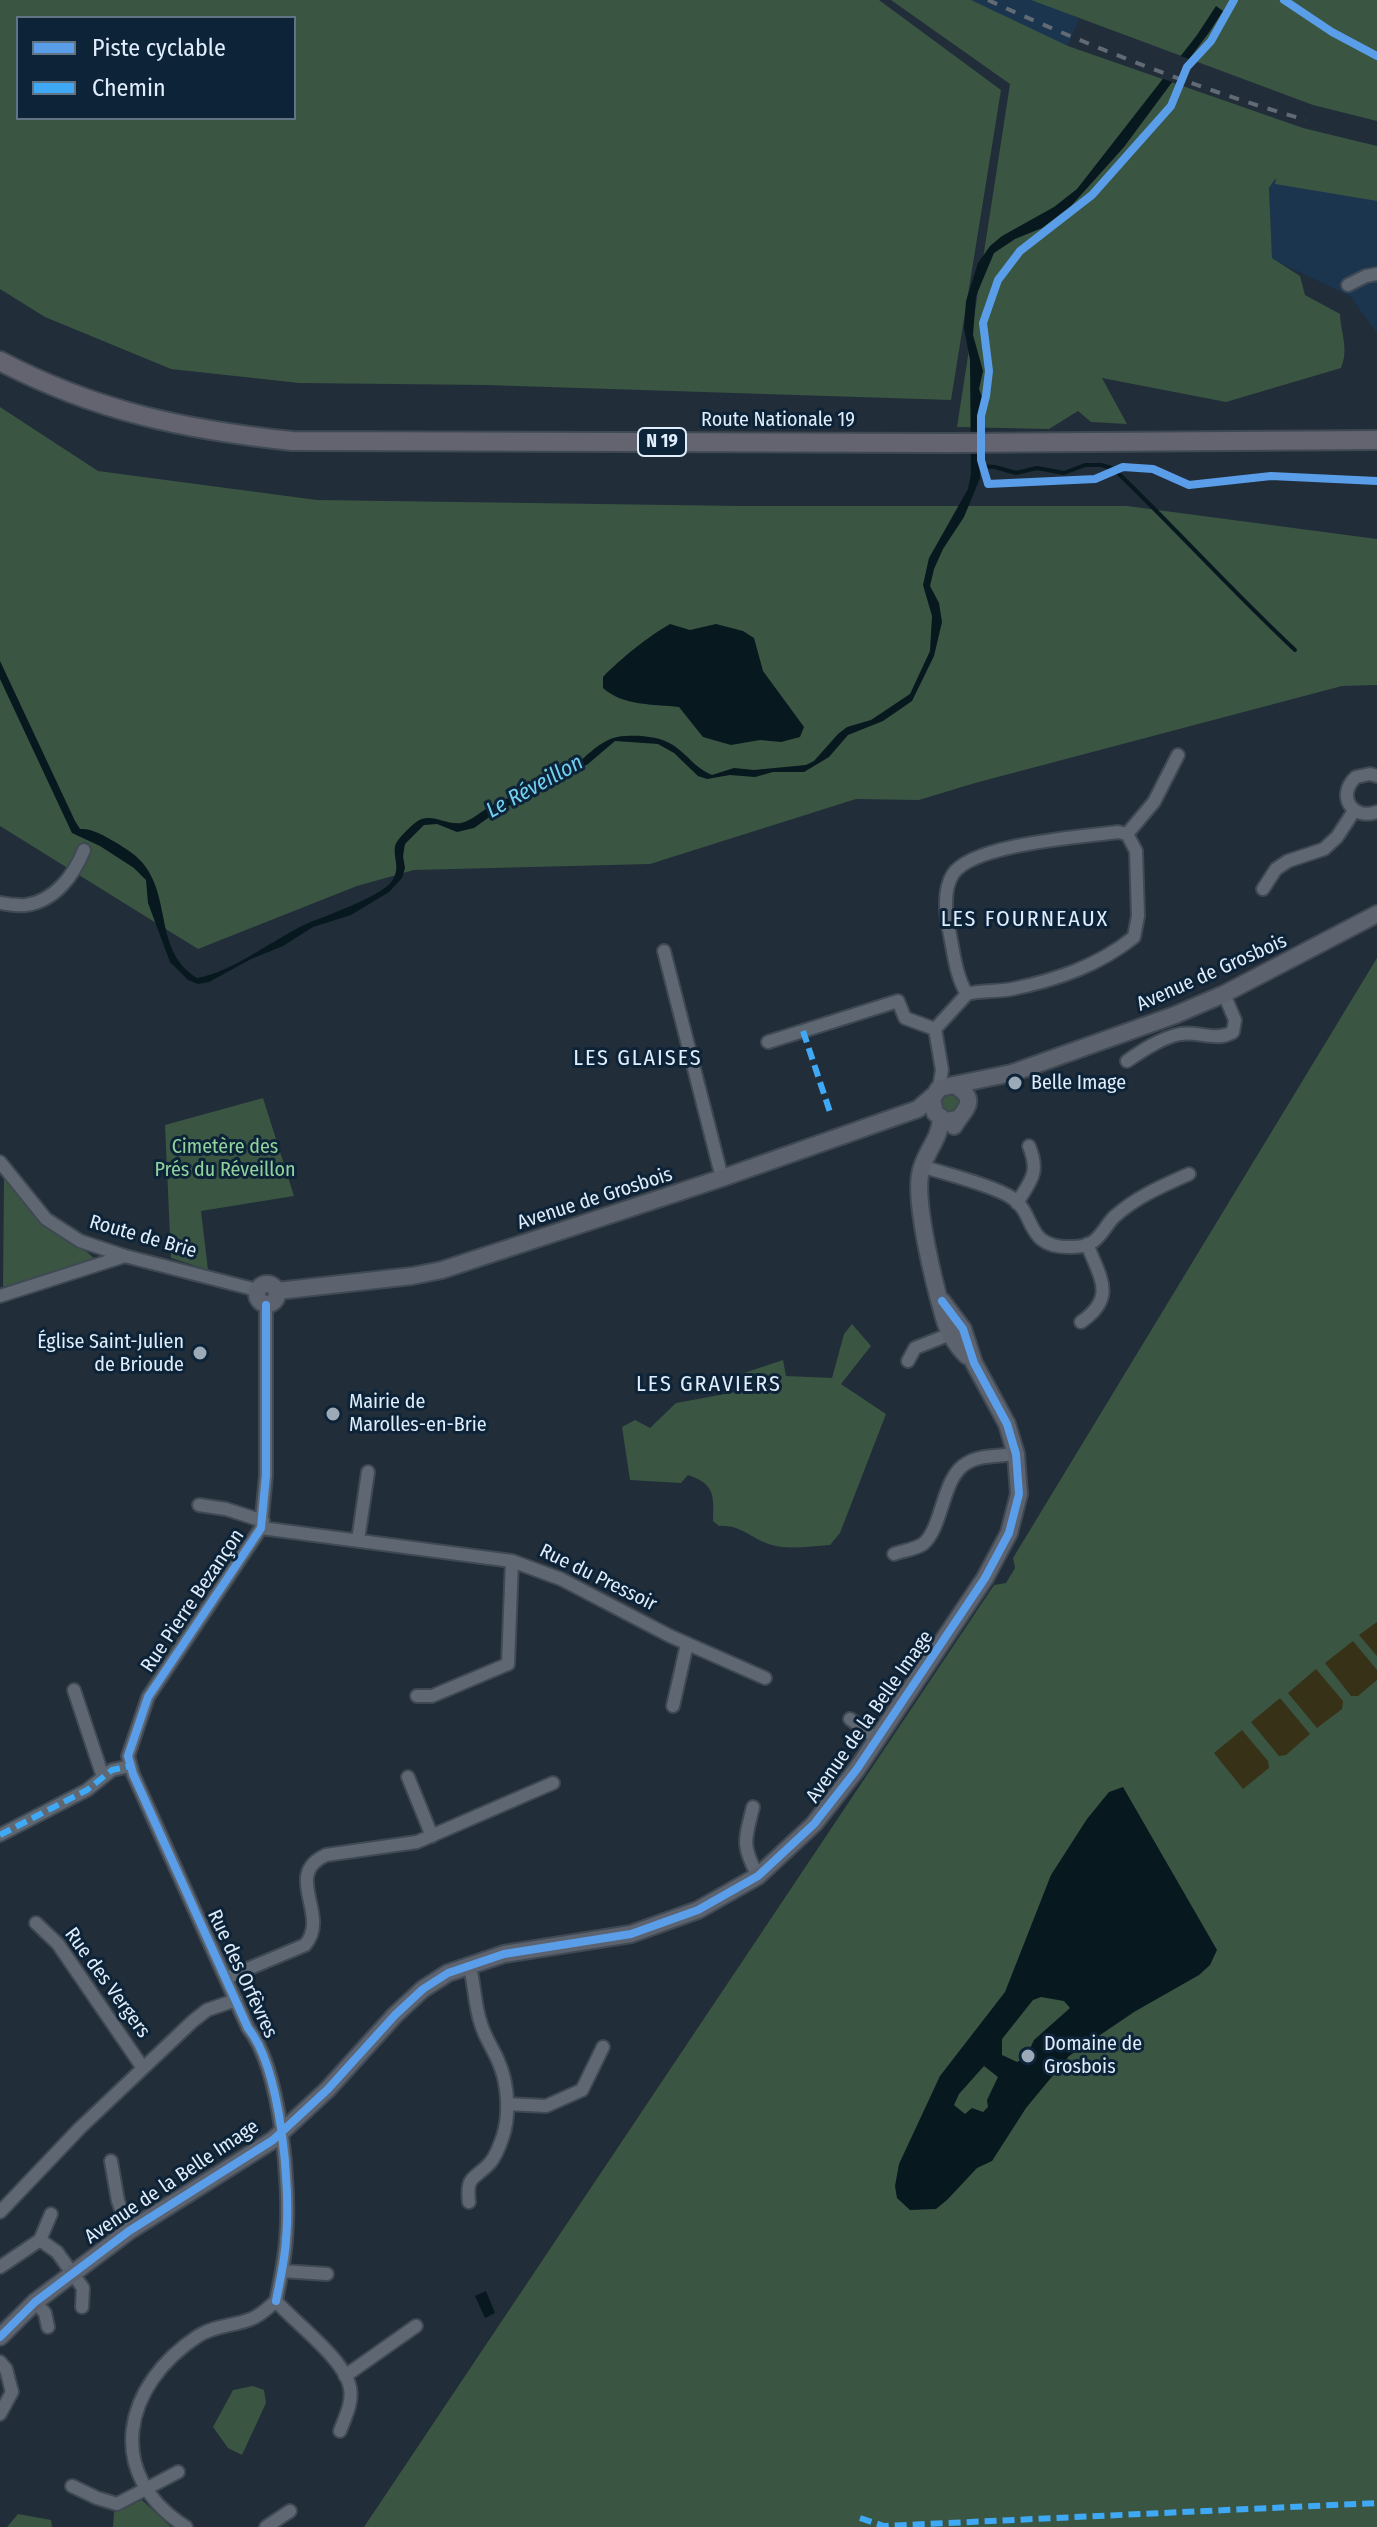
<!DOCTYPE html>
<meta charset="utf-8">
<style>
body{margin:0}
#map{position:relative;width:1377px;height:2527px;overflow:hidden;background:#212d39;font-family:"Fira Sans Condensed",sans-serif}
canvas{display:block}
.legend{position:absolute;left:16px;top:16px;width:280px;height:104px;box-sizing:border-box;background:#0d2338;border:2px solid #617486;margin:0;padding:10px 14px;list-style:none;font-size:24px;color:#dfedfc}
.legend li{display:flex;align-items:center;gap:16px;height:40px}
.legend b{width:40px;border:2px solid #617486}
</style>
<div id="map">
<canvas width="1377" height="2527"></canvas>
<ul class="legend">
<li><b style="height:10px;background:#5a9eea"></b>Piste cyclable</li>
<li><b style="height:10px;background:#3fa9f5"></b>Chemin</li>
</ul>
</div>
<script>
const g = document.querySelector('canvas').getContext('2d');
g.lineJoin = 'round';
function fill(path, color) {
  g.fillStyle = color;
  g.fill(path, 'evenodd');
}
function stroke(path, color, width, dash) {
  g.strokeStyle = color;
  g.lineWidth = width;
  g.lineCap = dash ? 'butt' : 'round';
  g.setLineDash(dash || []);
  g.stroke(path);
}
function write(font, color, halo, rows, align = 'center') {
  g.font = font + ' "Fira Sans Condensed",sans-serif';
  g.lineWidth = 6;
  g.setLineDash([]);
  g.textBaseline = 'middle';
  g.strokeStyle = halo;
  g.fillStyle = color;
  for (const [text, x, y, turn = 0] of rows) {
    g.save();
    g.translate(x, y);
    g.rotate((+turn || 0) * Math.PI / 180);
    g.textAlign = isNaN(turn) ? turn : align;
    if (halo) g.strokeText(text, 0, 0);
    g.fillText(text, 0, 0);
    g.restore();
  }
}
const built = new Path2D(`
 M955 0H1042L1079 19 1068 46Z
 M1278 176 1377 190V333L1350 296 1272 259 1269 188Z`);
const green = new Path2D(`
 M0 0H879L1001 90 951 400 486 385 299 383 171 369 45 317 0 289ZM18 18H294V118H18Z
 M891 0H971L1068 46 1303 128 1377 146V201L1275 184 1276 178 1269 188 1272 258 1300 276 1305 295 1340 314C1341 335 1349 348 1341 368L1226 402 1102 378 1127 424 1091 422 1078 411 1049 429 957 427 1010 84Z
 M1031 0H1377V121L1313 105Z
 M0 407 98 471 317 500 742 506H1127L1377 539V685L1342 686 975 783 919 800 856 799 650 864 414 870 357 886 198 949 0 826Z
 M1377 958V2527H364L994 1585 1006 1583 1015 1568 1013 1558Z
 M941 1104a9 9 0 1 1 18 0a9 9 0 1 1-18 0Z
 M263 1098 294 1196 201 1211 208 1270 171 1258 165 1125Z
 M4 1178 45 1227 87 1252 96 1260 8 1290 3 1286Z
 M852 1324 871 1346 841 1384 886 1414 840 1533 830 1545C811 1546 791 1550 772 1545 753 1540 740 1524 719 1526L713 1521C714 1496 715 1484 688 1475L681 1483 630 1480 622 1427 635 1420 650 1428 676 1403 736 1392 741 1374 783 1360 786 1376 832 1378 844 1334Z
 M253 2386 264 2390 266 2403 242 2455 228 2448 213 2427 233 2390Z
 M142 2500 171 2527H113L114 2512Z
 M18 2514 51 2520 52 2527H7Z`);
const sand = new Path2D(`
 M1377 1622V1656L1359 1635Z
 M1353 1641 1377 1670V1680L1358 1696H1351L1325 1663Z
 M1316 1669 1343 1701 1342 1709 1317 1728 1288 1693Z
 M1280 1698 1310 1734 1286 1755 1279 1756 1251 1722Z
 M1242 1730 1268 1761 1269 1768 1243 1789 1214 1753Z`);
const water = new Path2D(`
 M1216 6 1223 11 1210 31 1124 147 1071 206 1042 228 1015 239 994 253 976 296 973 335 983 371 979 389 983 400 978 416 980 478 964 517 943 549 934 569 930 586 939 603 942 622 934 656 912 701 883 721 848 735 829 757 804 772H773L755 777 730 775 707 779 698 776 674 753 658 744 615 741 588 764 527 800 502 808 474 828 457 832 437 824 424 825 405 844 403 856 405 868 402 878 389 892 351 915 313 927 283 946 251 959 209 982 198 984 188 980 170 962 148 903 146 880 134 868 100 846 72 833 0 679V661L75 821 80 829C92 828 105 836 115 842 125 848 138 856 145 866 171 901 155 952 197 978 231 973 274 939 306 924 325 916 381 897 392 881 401 868 393 859 395 846 397 839 410 827 415 823 432 809 449 830 467 821 476 817 484 809 493 805 515 794 538 787 560 776 584 763 598 736 626 736 641 735 661 737 673 745 687 754 696 769 712 775L734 768 754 770 806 765 814 761 838 734 847 727 871 720 910 694 930 651 932 616 923 585 929 558 968 489 971 474 970 360 964 328 966 301 978 263 990 246 1002 236 1054 207 1077 189 1197 35Z
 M670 624 690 630 716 624 743 631 754 638 763 671 804 727 800 737 781 742 760 740 731 745 703 737 679 707C653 704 623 706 603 688V677C620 659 649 636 670 624Z
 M1123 1787 1217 1950 1210 1965 1199 1975 1134 2012 1069 2056 1026 2108 992 2161 977 2168 947 2200 936 2209 910 2210 897 2198 895 2186 899 2164 940 2076 1005 1992 1051 1875 1087 1819 1109 1792ZM1041 1997 1064 2001 1070 2008 1034 2040 1026 2057 1017 2062 1002 2055V2039L1033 2000ZM984 2066 998 2077 987 2100 988 2107 983 2112 972 2108 965 2114 954 2105 959 2094Z
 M486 2291 495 2313 485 2318 475 2296Z`);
const pier = new Path2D(`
 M1175 54 1192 60 1175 83 1158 77Z`);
const stream = new Path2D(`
 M978 466 995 467 1016 473 1037 468 1064 473 1085 465H1101L1112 468
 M1118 473C1178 531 1234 593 1295 650`);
const street = new Path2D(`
 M1348 285 1366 276 1377 274
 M1377 776 1370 774 1356 777C1336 795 1352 821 1377 812
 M1118 832 1127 834 1136 851 1138 916 1134 937C1098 966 1056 980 1012 989 997 992 982 990 967 994 956 976 954 955 950 935 946 917 942 891 953 874 973 844 1081 837 1118 832Z
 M1127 834 1154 802 1178 755
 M1263 889 1276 869 1288 861 1324 849 1337 837 1354 811
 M0 903C8 904 18 906 26 905 55 901 74 875 84 850
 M664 951 722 1178
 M768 1042 898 1001 905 1018 935 1029
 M1127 1061C1143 1050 1161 1038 1180 1034 1199 1031 1216 1042 1233 1032L1235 1020 1224 994
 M939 1088 942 1070 935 1029 967 994
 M0 1162 46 1219 80 1241 125 1256 257 1290
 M921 1166C946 1174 988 1184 1009 1196 1038 1212 1022 1248 1071 1247 1079 1247 1088 1246 1094 1241 1102 1235 1107 1224 1114 1217 1136 1197 1162 1186 1189 1174
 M1017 1203C1031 1180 1040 1173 1029 1146
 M0 1296 125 1256
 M266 1305V1475L261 1528 148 1697 128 1756 133 1774 248 2028C281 2069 291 2187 286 2239 285 2260 280 2280 276 2301
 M1081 1322C1117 1297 1100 1278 1087 1244
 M908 1361 915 1348 958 1331
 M199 1505 226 1509 263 1521
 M261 1528 512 1561 561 1579 670 1636 765 1678
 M358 1540 368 1472
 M894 1554C902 1551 916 1549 923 1544 943 1528 942 1476 967 1463 980 1455 1000 1456 1016 1454
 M74 1690 103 1777
 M417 1696H432L508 1664 512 1561
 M673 1706 687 1644
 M850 1719 877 1739
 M408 1777 432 1836
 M753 1807C745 1840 741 1845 758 1876
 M0 1835 87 1790 112 1770 130 1766
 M36 1923 58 1944 143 2068
 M226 1978 305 1945C331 1915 282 1875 326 1855L417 1842 553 1783
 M507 2104 546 2106 582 2090 603 2047
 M111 2161 118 2201 129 2231
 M469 2202C466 2175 474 2180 490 2163 496 2156 500 2145 503 2136 510 2114 508 2084 499 2063 494 2050 485 2038 481 2024 474 2004 475 1984 469 1964
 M0 2212 80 2128 193 2021 207 2010 236 2000
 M40 2240 57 2252 83 2288 82 2307
 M0 2267 40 2240 51 2214
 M282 2271 327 2274
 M276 2301C295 2323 345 2359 350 2388 353 2403 345 2417 340 2431
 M35 2302 45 2313 48 2327
 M0 2362 6 2369 12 2392 0 2414
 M345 2376 416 2326
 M72 2486 97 2498 117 2504 178 2472
 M186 2527C103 2474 123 2385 198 2336 215 2325 234 2326 251 2319 260 2316 269 2307 276 2301
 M266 2527 290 2511`);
const secondary = new Path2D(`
 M941 1119C940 1140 923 1154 920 1175 915 1205 934 1283 943 1314 947 1330 956 1345 967 1356
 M958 1119 946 1121 935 1113 932 1099 939 1088 1012 1073 1175 1015 1224 994 1377 914
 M954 1126C963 1110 980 1101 956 1086
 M257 1294a10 10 0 1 1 20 0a10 10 0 1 1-20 0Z
 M277 1291 412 1276 442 1270 722 1178 918 1109 933 1096
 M0 2337 35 2302 129 2231 273 2140 328 2089 395 2015 423 1989 448 1973 504 1954 631 1934 698 1910 758 1876 814 1824 857 1769 985 1578 1009 1533 1019 1494 1016 1454 1007 1424 974 1363 963 1329 942 1301`);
const primary = new Path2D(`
 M0 361C96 411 186 430 292 441L952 443 1377 440`);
const rail = new Path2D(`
 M988 0C1091 47 1198 89 1306 120`);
const quiet = new Path2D(`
 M803 1031 831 1115
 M0 1835 87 1790 112 1770 130 1766 129 1760
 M860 2518 884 2526 1377 2503`);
const cycleway = new Path2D(`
 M1234 0 1211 41 1187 67 1171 106 1092 195 1020 251 998 280 983 323 989 371 986 396 981 416V460L988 484 1095 479 1123 467 1153 469 1189 485 1271 476 1377 481
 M1284 0 1332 32 1377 56
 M266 1305V1475L261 1528 148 1697 128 1756 133 1774 248 2028C281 2069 291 2187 286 2239 285 2260 280 2280 276 2301
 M0 2337 35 2302 129 2231 273 2140 328 2089 395 2015 423 1989 448 1973 504 1954 631 1934 698 1910 758 1876 814 1824 857 1769 985 1578 1009 1533 1019 1494 1016 1454 1007 1424 974 1363 963 1329 942 1301`);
const markers = [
 [1015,1083,8,"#9caab8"],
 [200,1353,8,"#9caab8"],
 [333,1414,8,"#9caab8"],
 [1028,2056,8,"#9caab8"]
];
const shields = [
 [662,442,48]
];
const shieldNames = [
 ["N 19",662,442]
];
const streetNames = [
 ["Route Nationale 19",778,420],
 ["Avenue de Grosbois",1212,973,-24],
 ["Avenue de Grosbois",595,1199,-18],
 ["Route de Brie",143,1237,16],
 ["Rue du Pressoir",598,1578,26],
 ["Rue Pierre Bezançon",193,1601,-56],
 ["Avenue de la Belle Image",870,1717,-55],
 ["Rue des Orfèvres",242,1974,65],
 ["Rue des Vergers",107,1983,54],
 ["Avenue de la Belle Image",172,2182,-34]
];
const poiNames = [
 ["Belle Image",1031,1083],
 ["Église Saint-Julien",184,1342,"right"],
 ["de Brioude",184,1365,"right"],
 ["Mairie de",349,1402],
 ["Marolles-en-Brie",349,1425],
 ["Domaine de",1044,2044],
 ["Grosbois",1044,2067]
];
const parkNames = [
 ["Cimetère des",225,1147],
 ["Prés du Réveillon",225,1170]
];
const waterNames = [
 ["Le Réveillon",535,787,-29]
];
const neighbourhoodNames = [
 ["LES FOURNEAUX",1025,920],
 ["LES GLAISES",638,1059],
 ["LES GRAVIERS",709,1385]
];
fill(built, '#1b354e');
fill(green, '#3a5542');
fill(sand, '#373217');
fill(water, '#07181f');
fill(pier, '#212d39');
stroke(stream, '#07181f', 4);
stroke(street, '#3f4953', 16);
stroke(secondary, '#3f4953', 20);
stroke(primary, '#3f4953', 22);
stroke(street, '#5f6872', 12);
stroke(secondary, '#5d636e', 16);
stroke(primary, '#646470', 18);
stroke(rail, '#626a74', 4, [10, 10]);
stroke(quiet, '#3fa9f5', 6, [12, 6]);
stroke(cycleway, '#5a9eea', 8);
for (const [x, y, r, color] of markers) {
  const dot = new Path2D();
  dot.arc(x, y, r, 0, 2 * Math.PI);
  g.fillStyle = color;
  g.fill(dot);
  stroke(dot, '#0d2338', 3);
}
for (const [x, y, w] of shields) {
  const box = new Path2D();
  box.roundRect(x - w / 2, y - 14, w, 28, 6);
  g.fillStyle = '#0d2338';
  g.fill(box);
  stroke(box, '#dfedfc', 2);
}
write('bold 18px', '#dfedfc', null, shieldNames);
write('20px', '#dfedfc', '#0d2338', streetNames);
write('20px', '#dfedfc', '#0d2338', poiNames, 'left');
write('20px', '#91d39c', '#0d2338', parkNames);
write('italic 22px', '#72d0f2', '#0d2338', waterNames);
g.letterSpacing = '2px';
write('22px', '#dfedfc', '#0d2338', neighbourhoodNames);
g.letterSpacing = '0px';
</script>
